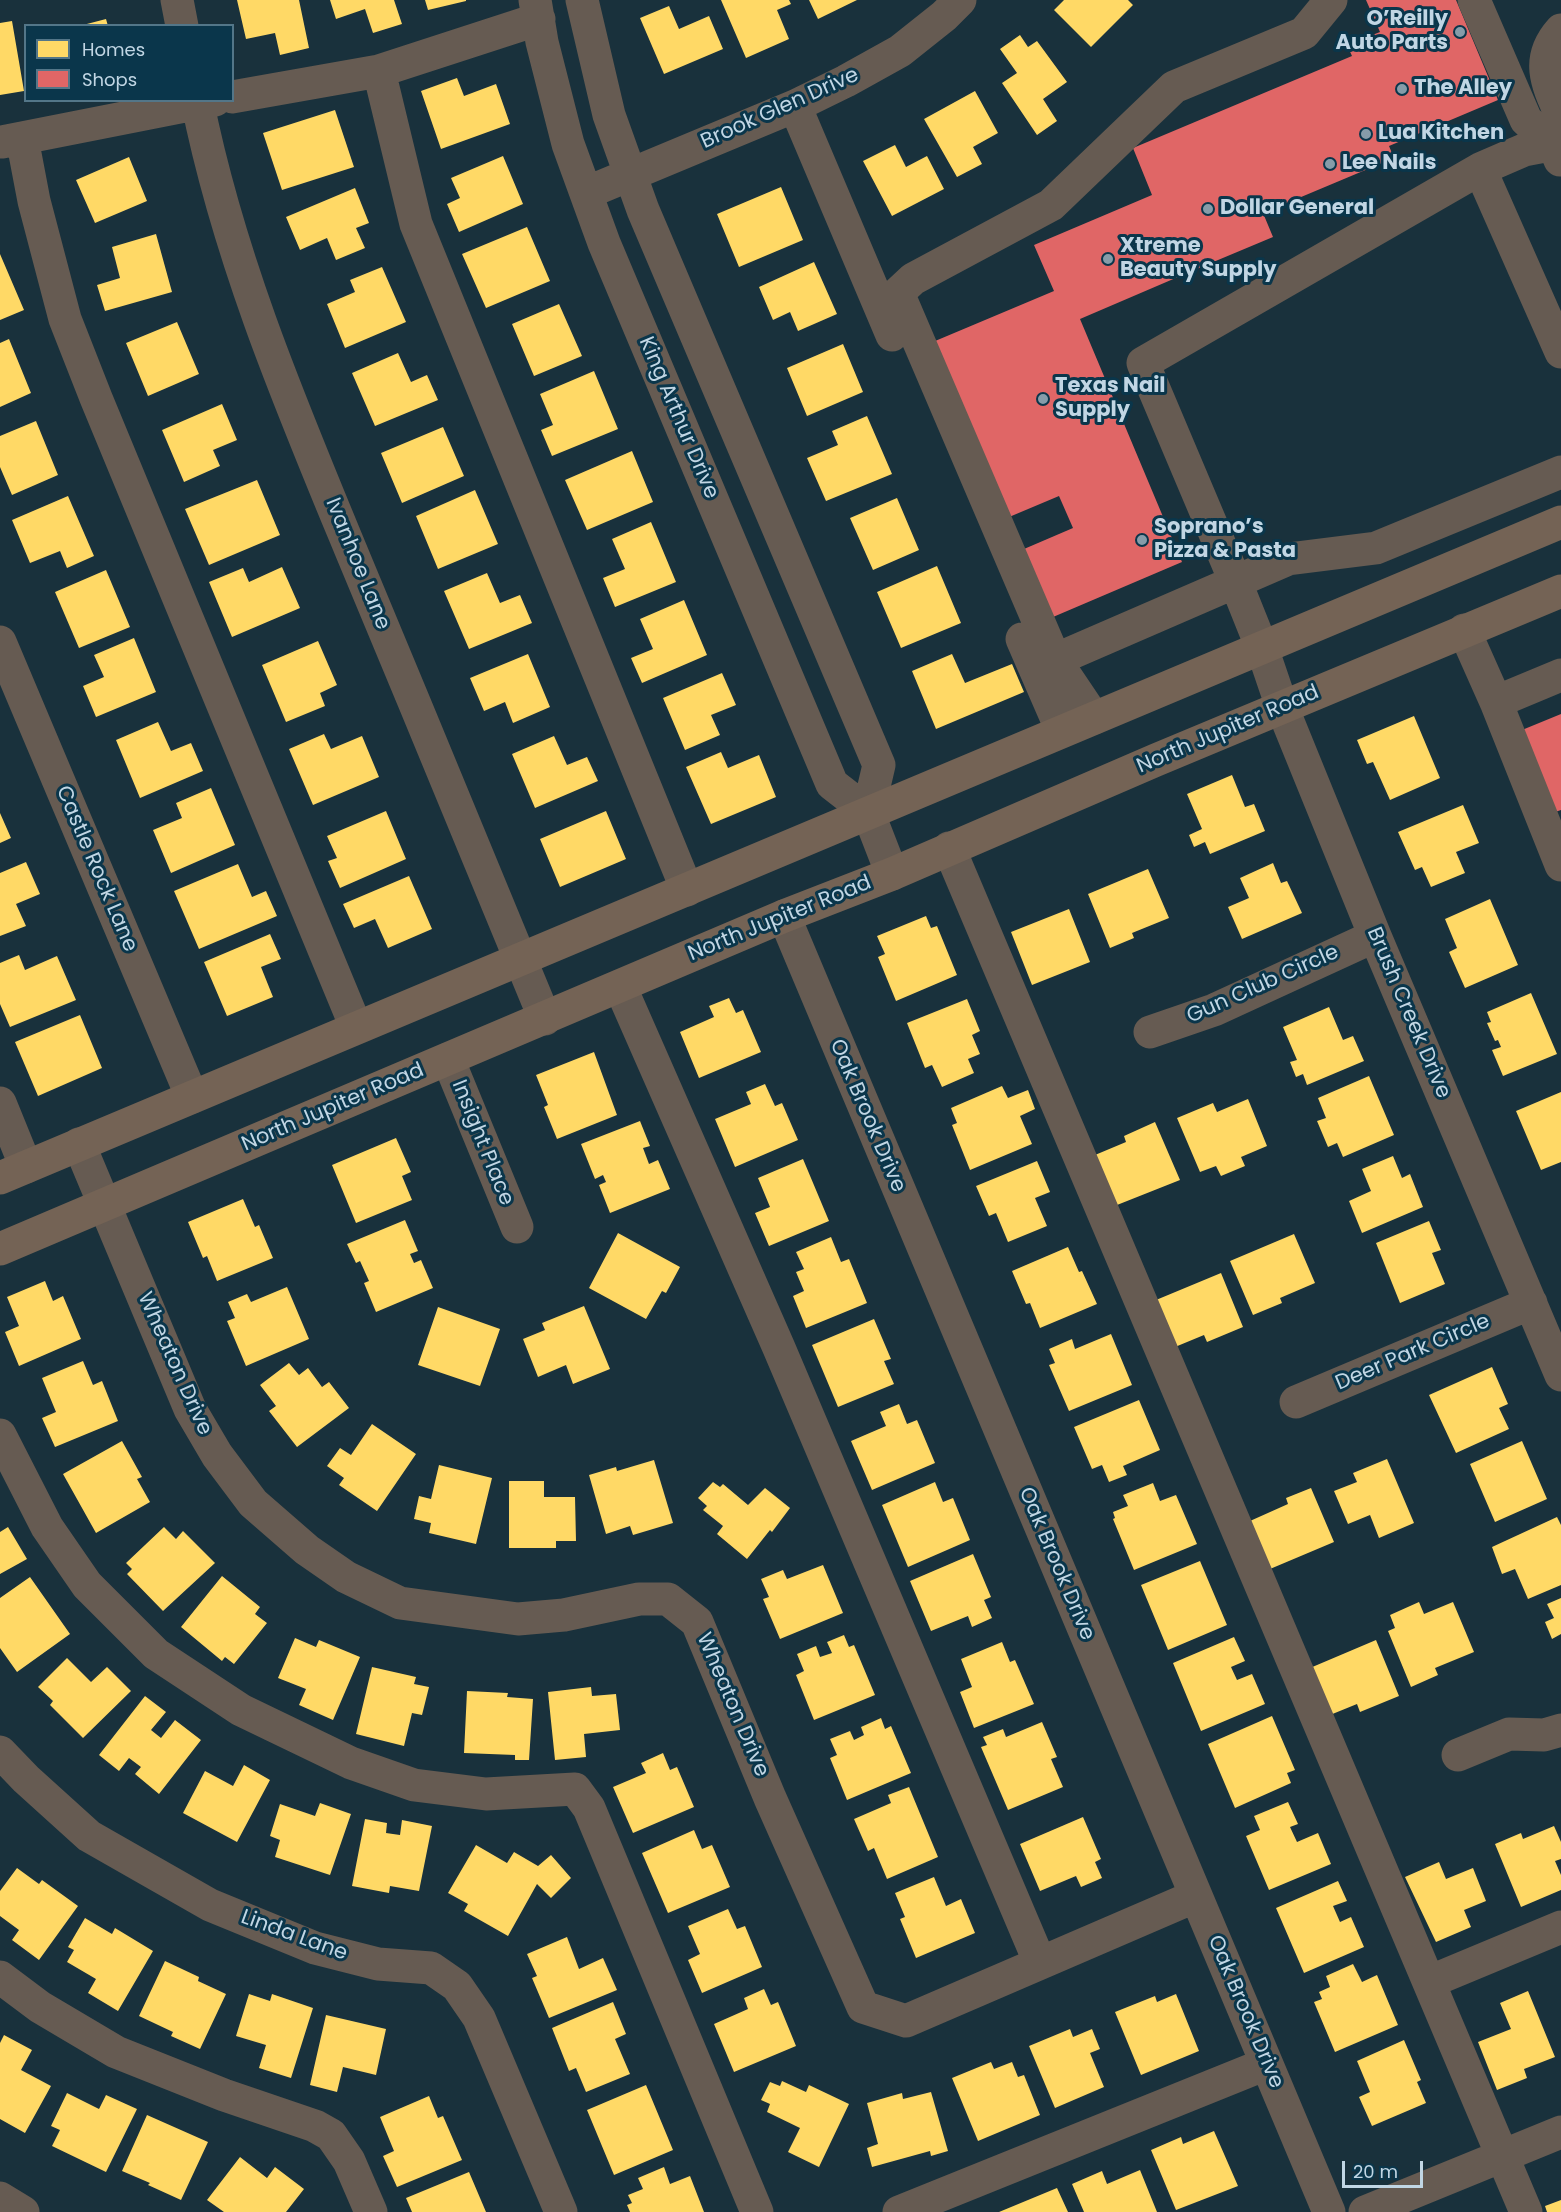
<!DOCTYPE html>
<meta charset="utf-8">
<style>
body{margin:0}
#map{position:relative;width:1561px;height:2212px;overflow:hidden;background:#19313c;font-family:Poppins,sans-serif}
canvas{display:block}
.legend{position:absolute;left:24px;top:24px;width:210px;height:78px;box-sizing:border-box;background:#0a364b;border:2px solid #537688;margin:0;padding:8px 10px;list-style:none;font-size:18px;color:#c1d6e4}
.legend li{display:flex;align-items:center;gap:12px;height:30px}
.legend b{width:30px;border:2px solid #537688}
.scale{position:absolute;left:1342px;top:2161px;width:81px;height:27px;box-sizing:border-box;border:3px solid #c1d6e4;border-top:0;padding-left:8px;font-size:18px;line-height:21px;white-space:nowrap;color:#c1d6e4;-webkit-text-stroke:4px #0a364b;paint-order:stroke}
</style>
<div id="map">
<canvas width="1561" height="2212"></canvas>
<ul class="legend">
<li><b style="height:16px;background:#ffd966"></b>Homes</li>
<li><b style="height:16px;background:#e06666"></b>Shops</li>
</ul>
<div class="scale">20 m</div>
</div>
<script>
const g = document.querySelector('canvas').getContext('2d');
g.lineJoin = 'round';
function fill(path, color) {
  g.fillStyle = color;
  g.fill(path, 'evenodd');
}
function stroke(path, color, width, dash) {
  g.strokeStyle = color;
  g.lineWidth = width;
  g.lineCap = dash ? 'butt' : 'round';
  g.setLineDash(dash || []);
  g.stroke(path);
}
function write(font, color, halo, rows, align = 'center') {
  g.font = font + ' Poppins,sans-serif';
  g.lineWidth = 6;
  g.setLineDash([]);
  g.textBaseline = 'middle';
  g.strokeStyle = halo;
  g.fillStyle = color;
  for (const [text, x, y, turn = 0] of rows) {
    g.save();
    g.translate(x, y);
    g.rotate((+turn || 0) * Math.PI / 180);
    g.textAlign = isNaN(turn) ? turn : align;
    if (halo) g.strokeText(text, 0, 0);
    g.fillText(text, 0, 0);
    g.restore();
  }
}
const homes = new Path2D(`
 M237 0H299L309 48 280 55 275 33 246 39Z
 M330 0H394L402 24 373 33 365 9 336 19Z
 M425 0H466V1L428 10Z
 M721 0H789L791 4 777 10 789 39 746 58Z
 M809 0H857L818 19Z
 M1064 0H1128L1133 5 1091 47 1054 10Z
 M669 6 679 29 709 16 723 49 664 74 640 18Z
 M106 19 108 26H83V25Z
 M12 21 24 91 0 95V23Z
 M1020 35 1028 47 1037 41 1067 82 1043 99 1057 121 1037 135 1002 83 1017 73 1000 49Z
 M457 78 464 96 496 84 510 124 441 149 421 91Z
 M975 91 998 133 973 147 982 164 957 177 924 119Z
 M335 110 354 167 282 190 263 133Z
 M895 145 906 167 927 156 944 189 892 216 863 161Z
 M503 156 523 204 459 232 447 204 460 198 451 178Z
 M129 157 147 201 95 223 76 180Z
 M781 187 803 240 739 267 717 214Z
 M355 188 369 223 356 228 365 248 336 260 327 238 300 250 286 217Z
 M527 227 550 281 486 308 462 254Z
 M156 234 172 292 105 311 97 285 120 278 112 247Z
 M0 254 24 310 0 320Z
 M814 262 837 314 798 331 790 312 773 320 759 287Z
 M382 267 406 322 345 348 327 304 355 292 350 280Z
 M559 304 582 356 534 376 512 324Z
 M177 322 199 374 148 396 126 343Z
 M9 339 31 393 0 407V343Z
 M843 344 863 392 807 416 787 368Z
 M398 353 411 382 427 375 438 400 375 426 352 373Z
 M594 371 618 429 552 456 541 430 553 425 540 394Z
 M222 404 237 440 213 450 220 466 184 482 162 430Z
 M867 416 892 474 826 501 807 458 838 445 832 431Z
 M36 421 58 475 12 495 0 467V436Z
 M443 427 464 476 402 503 381 453Z
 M632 451 653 502 587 530 565 480Z
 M257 480 280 535 209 565 185 509Z
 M475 490 498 544 438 569 416 516Z
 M68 496 94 556 67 568 60 551 30 563 12 520Z
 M897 498 919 550 873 570 850 518Z
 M651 522 676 582 615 607 603 578 625 569 612 539Z
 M937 566 961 623 901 648 877 592Z
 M282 567 300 608 232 637 209 582 243 568 249 582Z
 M106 570 130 627 79 648 55 592Z
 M487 573 500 603 520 595 532 623 469 649 444 591Z
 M684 600 707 655 642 683 631 658 653 649 640 619Z
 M134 638 156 692 96 717 83 686 104 677 94 655Z
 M318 641 337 685 320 693 325 706 286 722 262 665Z
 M528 654 550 707 513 723 505 702 484 711 470 678Z
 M952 654 965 683 1012 664 1024 692 936 729 912 671Z
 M722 673 736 705 711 715 720 735 685 750 663 698Z
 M1414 716 1440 778 1390 800 1373 762 1367 764 1357 740Z
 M158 722 171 751 191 743 203 771 140 798 116 740Z
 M324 734 331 749 362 736 379 777 313 805 289 749Z
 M554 736 567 765 587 757 598 781 535 808 512 754Z
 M721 752 728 768 759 755 776 797 711 824 686 767Z
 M1232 775 1245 807 1254 804 1265 831 1210 854 1205 842 1194 847 1189 835 1202 829 1187 794Z
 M211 788 235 845 171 873 153 830 182 818 176 803Z
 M1463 805 1479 843 1456 852 1465 873 1431 887 1422 867 1415 870 1398 832Z
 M386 811 406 859 340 888 328 861 337 858 327 836Z
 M606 811 626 859 560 887 540 839Z
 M0 813 11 838 0 843Z
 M26 862 40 894 16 904 26 926 0 936V873Z
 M1273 863 1281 883 1287 881 1302 913 1242 939 1228 907 1249 898 1240 878Z
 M238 864 252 897 266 891 277 916 199 949 174 891Z
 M1148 869 1169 918 1132 933 1134 938 1110 948 1088 894Z
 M409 876 432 929 388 948 375 919 354 928 343 904Z
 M1490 899 1518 965 1465 988 1449 952 1457 948 1445 919Z
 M1069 909 1090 962 1032 985 1011 932Z
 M926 916 931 928 937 926 957 975 896 1001 878 957 885 954 877 936Z
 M270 934 281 959 261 967 273 997 227 1016 204 962Z
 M19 955 25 970 57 956 76 1000 10 1027 0 1004V963Z
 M1531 993 1557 1054 1503 1076 1492 1050 1501 1047 1498 1040 1495 1041 1487 1023 1491 1022 1487 1012Z
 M729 998 736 1013 743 1010 761 1052 699 1078 680 1032 714 1017 709 1006Z
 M967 999 980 1031 972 1035 980 1054 968 1059 974 1073 942 1087 932 1065 925 1068 907 1023Z
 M1329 1007 1343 1040 1353 1036 1364 1061 1307 1085 1303 1074 1296 1077 1290 1062 1297 1060 1283 1027Z
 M80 1015 102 1068 38 1096 15 1042Z
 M594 1052 617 1115 557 1139 544 1107 548 1105 536 1075Z
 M1369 1076 1394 1135 1343 1157 1337 1143 1328 1147 1317 1121 1326 1118 1318 1098Z
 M765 1084 775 1106 782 1103 798 1140 735 1167 715 1119 751 1104 746 1092Z
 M1002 1086 1008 1098 1028 1090 1035 1109 1020 1116 1032 1144 970 1170 952 1125 957 1123 951 1108Z
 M1561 1092V1162L1541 1170 1516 1111Z
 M1248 1099 1267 1146 1241 1157 1245 1166 1221 1176 1216 1166 1200 1172 1177 1118 1213 1103 1217 1112Z
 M640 1121 650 1146 643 1148 649 1164 658 1160 670 1189 610 1213 599 1185 606 1182 603 1175 595 1179 581 1144Z
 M1155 1122 1180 1180 1117 1205 1095 1155 1126 1142 1124 1136Z
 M396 1138 411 1172 402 1176 412 1200 356 1223 332 1165Z
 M1393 1156 1402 1178 1410 1174 1423 1207 1362 1233 1349 1201 1371 1191 1362 1169Z
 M803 1159 829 1221 769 1246 755 1213 770 1207 758 1178Z
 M1037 1161 1050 1192 1035 1198 1047 1226 1008 1242 996 1213 989 1216 976 1186Z
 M243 1199 255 1227 259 1225 273 1258 217 1281 207 1256 203 1258 188 1222Z
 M405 1220 418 1251 410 1254 414 1263 421 1260 433 1288 376 1312 364 1283 369 1281 360 1261 356 1263 347 1244Z
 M1429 1221 1441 1250 1432 1253 1445 1284 1400 1303 1376 1243Z
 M618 1233 680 1267 666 1293 662 1291 646 1319 589 1288Z
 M1294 1234 1315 1283 1280 1298 1282 1303 1253 1315 1230 1261Z
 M831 1237 841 1262 849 1259 867 1303 806 1328 793 1296 804 1291 796 1272 804 1269 796 1252Z
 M1068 1247 1079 1272 1082 1271 1097 1304 1040 1328 1030 1303 1026 1304 1012 1271Z
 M1221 1273 1243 1327 1207 1342 1204 1335 1175 1347 1156 1300Z
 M45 1281 53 1301 63 1296 81 1339 19 1366 5 1332 19 1326 7 1297Z
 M287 1287 309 1339 246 1366 227 1321 235 1318 228 1302 247 1294 251 1302Z
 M584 1306 610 1369 573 1384 566 1365 538 1377 523 1339 545 1330 542 1323Z
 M438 1307 500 1329 480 1386 418 1365Z
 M874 1319 891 1359 884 1361 894 1384 838 1407 812 1345Z
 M1111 1334 1132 1385 1069 1411 1049 1365 1055 1363 1049 1349 1072 1339 1075 1349Z
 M83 1361 93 1385 102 1381 118 1421 55 1447 42 1418 56 1412 42 1378Z
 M289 1363 299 1375 308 1368 322 1387 329 1382 349 1408 297 1447 269 1411 276 1406 260 1385Z
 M1492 1367 1508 1404 1499 1408 1509 1429 1456 1453 1429 1395Z
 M1139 1400 1160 1450 1123 1466 1127 1475 1109 1482 1102 1465 1092 1469 1074 1427Z
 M899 1404 907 1424 917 1420 935 1463 872 1490 851 1441 886 1426 880 1412Z
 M372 1424 416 1454 377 1511 339 1485 344 1478 327 1466 340 1448 351 1455Z
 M122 1441 142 1477 137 1479 150 1502 96 1533 63 1474Z
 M1522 1441 1547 1499 1495 1522 1470 1464Z
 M1387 1459 1414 1523 1379 1538 1370 1515 1348 1524 1334 1491 1357 1482 1353 1473Z
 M654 1460 673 1523 633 1535 630 1526 606 1534 589 1475 616 1467 617 1471Z
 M439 1465 492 1478 476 1544 429 1533 431 1523 414 1519 419 1496 431 1499Z
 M509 1481H544V1497H575L576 1541H556V1548H509Z
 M713 1482 720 1487 723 1484 748 1505 765 1488 790 1508 772 1532 770 1530 747 1559 717 1534 723 1526 703 1510 707 1506 698 1498Z
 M935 1482 943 1502 953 1498 970 1540 908 1567 882 1505Z
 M1153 1483 1160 1501 1176 1495 1197 1544 1134 1570 1113 1519 1115 1518 1113 1512 1128 1506 1123 1495Z
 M1311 1488 1334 1542 1270 1569 1250 1521 1288 1504 1286 1498Z
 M1557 1517 1561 1525V1585L1528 1599 1515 1569 1502 1574 1492 1547Z
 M8 1527 27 1559 0 1574V1532Z
 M164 1527 176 1539 183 1531 215 1563 163 1611 127 1574 132 1569 126 1563Z
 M973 1554 991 1597 984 1600 992 1618 972 1627 968 1616 931 1631 910 1581Z
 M1200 1561 1227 1625 1168 1650 1141 1585Z
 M823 1565 843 1613 780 1639 763 1599 769 1597 761 1579 783 1570 787 1579Z
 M222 1576 260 1607 255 1614 267 1623 234 1664 225 1657 222 1661 181 1627Z
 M30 1577 70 1634 17 1672 0 1648V1598Z
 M1561 1598V1634L1552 1639 1545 1622 1554 1618 1547 1604Z
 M1419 1602 1424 1614 1453 1602 1474 1652 1435 1668 1438 1675 1411 1687 1388 1631 1395 1628 1390 1615Z
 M844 1635 849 1647 854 1645 875 1695 814 1720 796 1675 804 1671 797 1654 816 1646 820 1657 832 1653 827 1642Z
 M1234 1637 1245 1661 1231 1667 1237 1680 1252 1674 1265 1704 1201 1731 1173 1663Z
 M295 1638 316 1647 319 1640 360 1657 333 1720 299 1705 306 1689 278 1678Z
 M1376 1640 1399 1696 1360 1712 1357 1704 1330 1715 1310 1668Z
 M1002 1642 1010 1662 1015 1660 1034 1704 974 1728 960 1692 972 1687 961 1659Z
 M67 1658 91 1682 107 1667 131 1691 83 1738 50 1705 53 1701 38 1687Z
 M372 1667 416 1677 414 1684 429 1687 422 1715 412 1713 404 1746 356 1734Z
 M591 1687 592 1696 616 1694 620 1730 584 1734 586 1757 555 1760 548 1692Z
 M467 1691 508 1693 507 1697 533 1699 529 1760H515V1755L464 1753Z
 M145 1696 166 1712 151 1730 161 1738 175 1720 201 1740 159 1794 135 1774 141 1767 129 1758 119 1771 99 1755Z
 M1272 1716 1295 1770 1287 1773 1291 1783 1235 1808 1208 1744Z
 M881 1718 885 1729 891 1726 911 1773 847 1800 830 1758 837 1755 830 1739 850 1731 854 1740 864 1735 861 1727Z
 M1042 1722 1057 1757 1051 1759 1063 1787 1008 1810 981 1747 987 1745 983 1737 1003 1729 1006 1737Z
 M663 1753 670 1770 677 1767 694 1807 633 1833 613 1787 646 1773 641 1763Z
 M244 1765 270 1780 237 1842 183 1813 205 1771 233 1786Z
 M909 1787 938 1857 887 1879 874 1848 868 1851 854 1819 891 1803 888 1795Z
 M1288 1802 1298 1824 1290 1827 1297 1842 1318 1833 1331 1864 1269 1890 1246 1836 1260 1830 1254 1816Z
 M320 1803 351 1814 330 1875 275 1857 280 1840 270 1836 280 1804 315 1816Z
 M1083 1817 1101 1859 1095 1862 1102 1878 1081 1887 1076 1876 1040 1891 1020 1844Z
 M365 1819 387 1823 386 1833 400 1835 402 1820 432 1826 419 1891 390 1886 389 1893 352 1886Z
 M1554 1826 1561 1842V1859L1555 1861 1561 1875V1890L1521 1907 1495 1844 1521 1833 1523 1839Z
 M694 1830 702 1849 712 1845 730 1887 668 1913 642 1853Z
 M476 1845 507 1863 514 1852 538 1866 551 1855 571 1878 551 1898 537 1884 508 1936 464 1911 468 1904 448 1893Z
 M1439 1862 1446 1879 1473 1868 1486 1901 1464 1910 1471 1927 1436 1942 1405 1877Z
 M17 1868 39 1884 42 1880 78 1906 39 1960 12 1940 19 1930 0 1916V1891Z
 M934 1877 946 1906 961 1899 975 1933 916 1958 900 1919 905 1917 895 1893Z
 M1338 1881 1347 1901 1333 1906 1340 1922 1351 1917 1364 1947 1304 1973 1276 1908Z
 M728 1909 737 1929 745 1926 762 1967 702 1993 688 1960 700 1954 688 1926Z
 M85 1918 112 1934 115 1928 153 1951 118 2011 88 1993 96 1979 67 1962 74 1950 68 1947Z
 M567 1937 579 1969 603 1958 617 1990 549 2018 532 1978 537 1976 527 1954Z
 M165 1961 199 1977 198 1981 226 1994 200 2049 171 2036 173 2032 139 2016Z
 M1353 1964 1362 1982 1377 1975 1398 2025 1335 2052 1314 2002 1322 1999 1319 1992 1330 1987 1326 1976Z
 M764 1989 771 2005 778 2002 796 2046 734 2072 714 2024 748 2009 744 1998Z
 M1528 1991 1555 2057 1524 2069 1527 2078 1497 2090 1478 2042 1511 2029 1500 2003Z
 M249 1994 270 2001 272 1994 313 2008 291 2078 259 2068 266 2045 236 2036Z
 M1176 1994 1199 2051 1141 2075 1115 2012 1155 1996 1157 2002Z
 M613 2002 626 2034 615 2039 630 2074 586 2092 576 2068 569 2071 552 2028Z
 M326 2015 386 2029 376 2075 343 2067 337 2092 310 2085Z
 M1070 2029 1073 2037 1092 2029 1100 2049 1090 2053 1104 2087 1055 2108 1029 2046Z
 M4 2035 32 2050 21 2070 51 2086 25 2133 0 2119V2043Z
 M1404 2040 1421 2080 1417 2082 1426 2103 1372 2126 1359 2097 1370 2092 1357 2061Z
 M991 2062 994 2069 1012 2062 1018 2077 1024 2075 1040 2115 978 2141 952 2078Z
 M782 2081 806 2092 809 2085 849 2104 819 2167 788 2152 800 2128 767 2112 770 2104 761 2100 770 2082 780 2086Z
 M646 2085 673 2150 614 2175 587 2110Z
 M931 2092 948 2151 931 2156 930 2151 872 2167 867 2148 878 2144 867 2103 902 2093 903 2099Z
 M67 2093 99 2109 106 2095 137 2109 106 2172 52 2146 60 2130 51 2126Z
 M429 2096 438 2118 443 2116 462 2160 397 2187 383 2156 394 2151 380 2117Z
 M147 2115 208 2142 181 2200 148 2185 150 2183 122 2171Z
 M1214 2131 1238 2186 1176 2210 1151 2150 1181 2137 1183 2144Z
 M240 2157 267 2178 275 2167 304 2189 286 2212H224L207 2200Z
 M664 2167 670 2184 690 2176 704 2212H630L627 2205 632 2203 628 2195 643 2189 638 2178Z
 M1140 2170 1157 2212H1084L1072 2184 1102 2171 1107 2184Z
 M469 2172 486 2212H412L406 2198Z
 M1057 2188 1068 2212H999Z
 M1561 2200V2212H1547L1545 2206Z`);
const shops = new Path2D(`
 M1366 0H1456L1498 100 1389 146 1394 158 1263 213 1273 237 1187 273 1182 262 1174 266 1178 277 1080 319 1182 562 1046 620 1017 552 1073 528 1059 496 1002 520 928 344 1054 291 1034 245 1152 195 1133 148 1352 56 1347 45 1380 32Z
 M1561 714V810L1555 812 1522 730Z`);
const minor = new Path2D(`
 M177 0 182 26
 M535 0 542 42 568 144 604 243 832 784 868 812 892 874
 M582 0 609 115 643 210 879 765 868 812
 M1474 0 1526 120 1554 145 1560 160
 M1561 30C1535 59 1547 84 1561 115
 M379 71 416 224 687 890
 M232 97 379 71 539 19
 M197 100C228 256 290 403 350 548 415 705 481 861 545 1019
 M795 106 892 335
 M22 138 34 201 65 319 96 398 356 1027
 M2 142 215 100
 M1561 143 1524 150 1480 169 1143 363 1236 583 1262 648 1282 707 1375 936 1561 1375
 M1480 169 1561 352
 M586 193 795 106 846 81 900 51 944 16 960 0
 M1464 630 1496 702 1561 865
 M1022 639 1062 731
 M0 642 192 1097
 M1055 660 1288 559 1376 548 1561 472
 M1496 702 1561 675
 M1094 718 1055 660 898 293 913 279 1051 205 1174 87 1304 33 1331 0
 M949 848 1526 2212
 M784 916 1329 2212
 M620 986 779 1348 1040 1963
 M1150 1032 1214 1010 1375 936
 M448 1059 517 1227
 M0 1103 26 1167
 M79 1144 190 1409 217 1455 253 1503 307 1550 346 1577 400 1603 518 1619 564 1615 639 1599H668L697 1622 770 1798 863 2007 906 2021 1196 1896
 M1296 1402 1531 1303
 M0 1435 47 1527 87 1585 156 1654 241 1710 351 1763 414 1785 486 1794 575 1789 589 1808 757 2212
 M0 1752 26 1779 89 1836 210 1905 315 1948 378 1964 431 1968 457 1986 479 2018 561 2212
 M1458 1755 1509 1734 1544 1735 1561 1730
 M0 1977 40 2007 116 2052 224 2095 315 2126 331 2135 349 2161 371 2212
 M1429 1982 1561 1927
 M0 2198 23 2212
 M899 2212 1266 2064
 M1365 2212 1561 2132`);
const major = new Path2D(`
 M0 1178 1561 522
 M0 1249 784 916 892 874 1156 760 1561 591`);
const markers = [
 [1460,32,6,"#869ca9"],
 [1402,89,6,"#869ca9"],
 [1366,134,6,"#869ca9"],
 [1330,164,6,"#869ca9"],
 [1208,209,6,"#869ca9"],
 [1108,259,6,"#869ca9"],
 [1043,399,6,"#869ca9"],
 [1142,540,6,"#869ca9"]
];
const poiNames = [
 ["O’Reilly",1448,20,"right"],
 ["Auto Parts",1448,44,"right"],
 ["The Alley",1414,89],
 ["Lua Kitchen",1378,134],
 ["Lee Nails",1342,164],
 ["Dollar General",1220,209],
 ["Xtreme",1120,247],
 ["Beauty Supply",1120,271],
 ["Texas Nail",1055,387],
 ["Supply",1055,411],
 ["Soprano’s",1154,528],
 ["Pizza & Pasta",1154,552]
];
const streetNames = [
 ["Brook Glen Drive",780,109,-24],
 ["King Arthur Drive",678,418,67],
 ["Ivanhoe Lane",357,564,68],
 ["North Jupiter Road",1228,730,-23],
 ["Castle Rock Lane",96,869,67],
 ["North Jupiter Road",780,919,-22],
 ["Gun Club Circle",1263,985,-24],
 ["Brush Creek Drive",1408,1013,67],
 ["North Jupiter Road",333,1108,-23],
 ["Oak Brook Drive",867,1116,67],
 ["Insight Place",482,1143,68],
 ["Deer Park Circle",1413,1353,-23],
 ["Wheaton Drive",174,1364,66],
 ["Oak Brook Drive",1056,1564,67],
 ["Wheaton Drive",732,1705,67],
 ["Linda Lane",294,1936,20],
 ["Oak Brook Drive",1245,2012,67]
];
fill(homes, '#ffd966');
fill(shops, '#e06666');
stroke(minor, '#665b52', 33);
stroke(major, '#746355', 33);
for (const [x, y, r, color] of markers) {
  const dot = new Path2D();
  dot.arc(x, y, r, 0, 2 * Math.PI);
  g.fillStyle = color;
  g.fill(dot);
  stroke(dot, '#0a364b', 2);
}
write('bold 21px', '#c1d6e4', '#0a364b', poiNames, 'left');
write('21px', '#c1d6e4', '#0a364b', streetNames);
</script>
